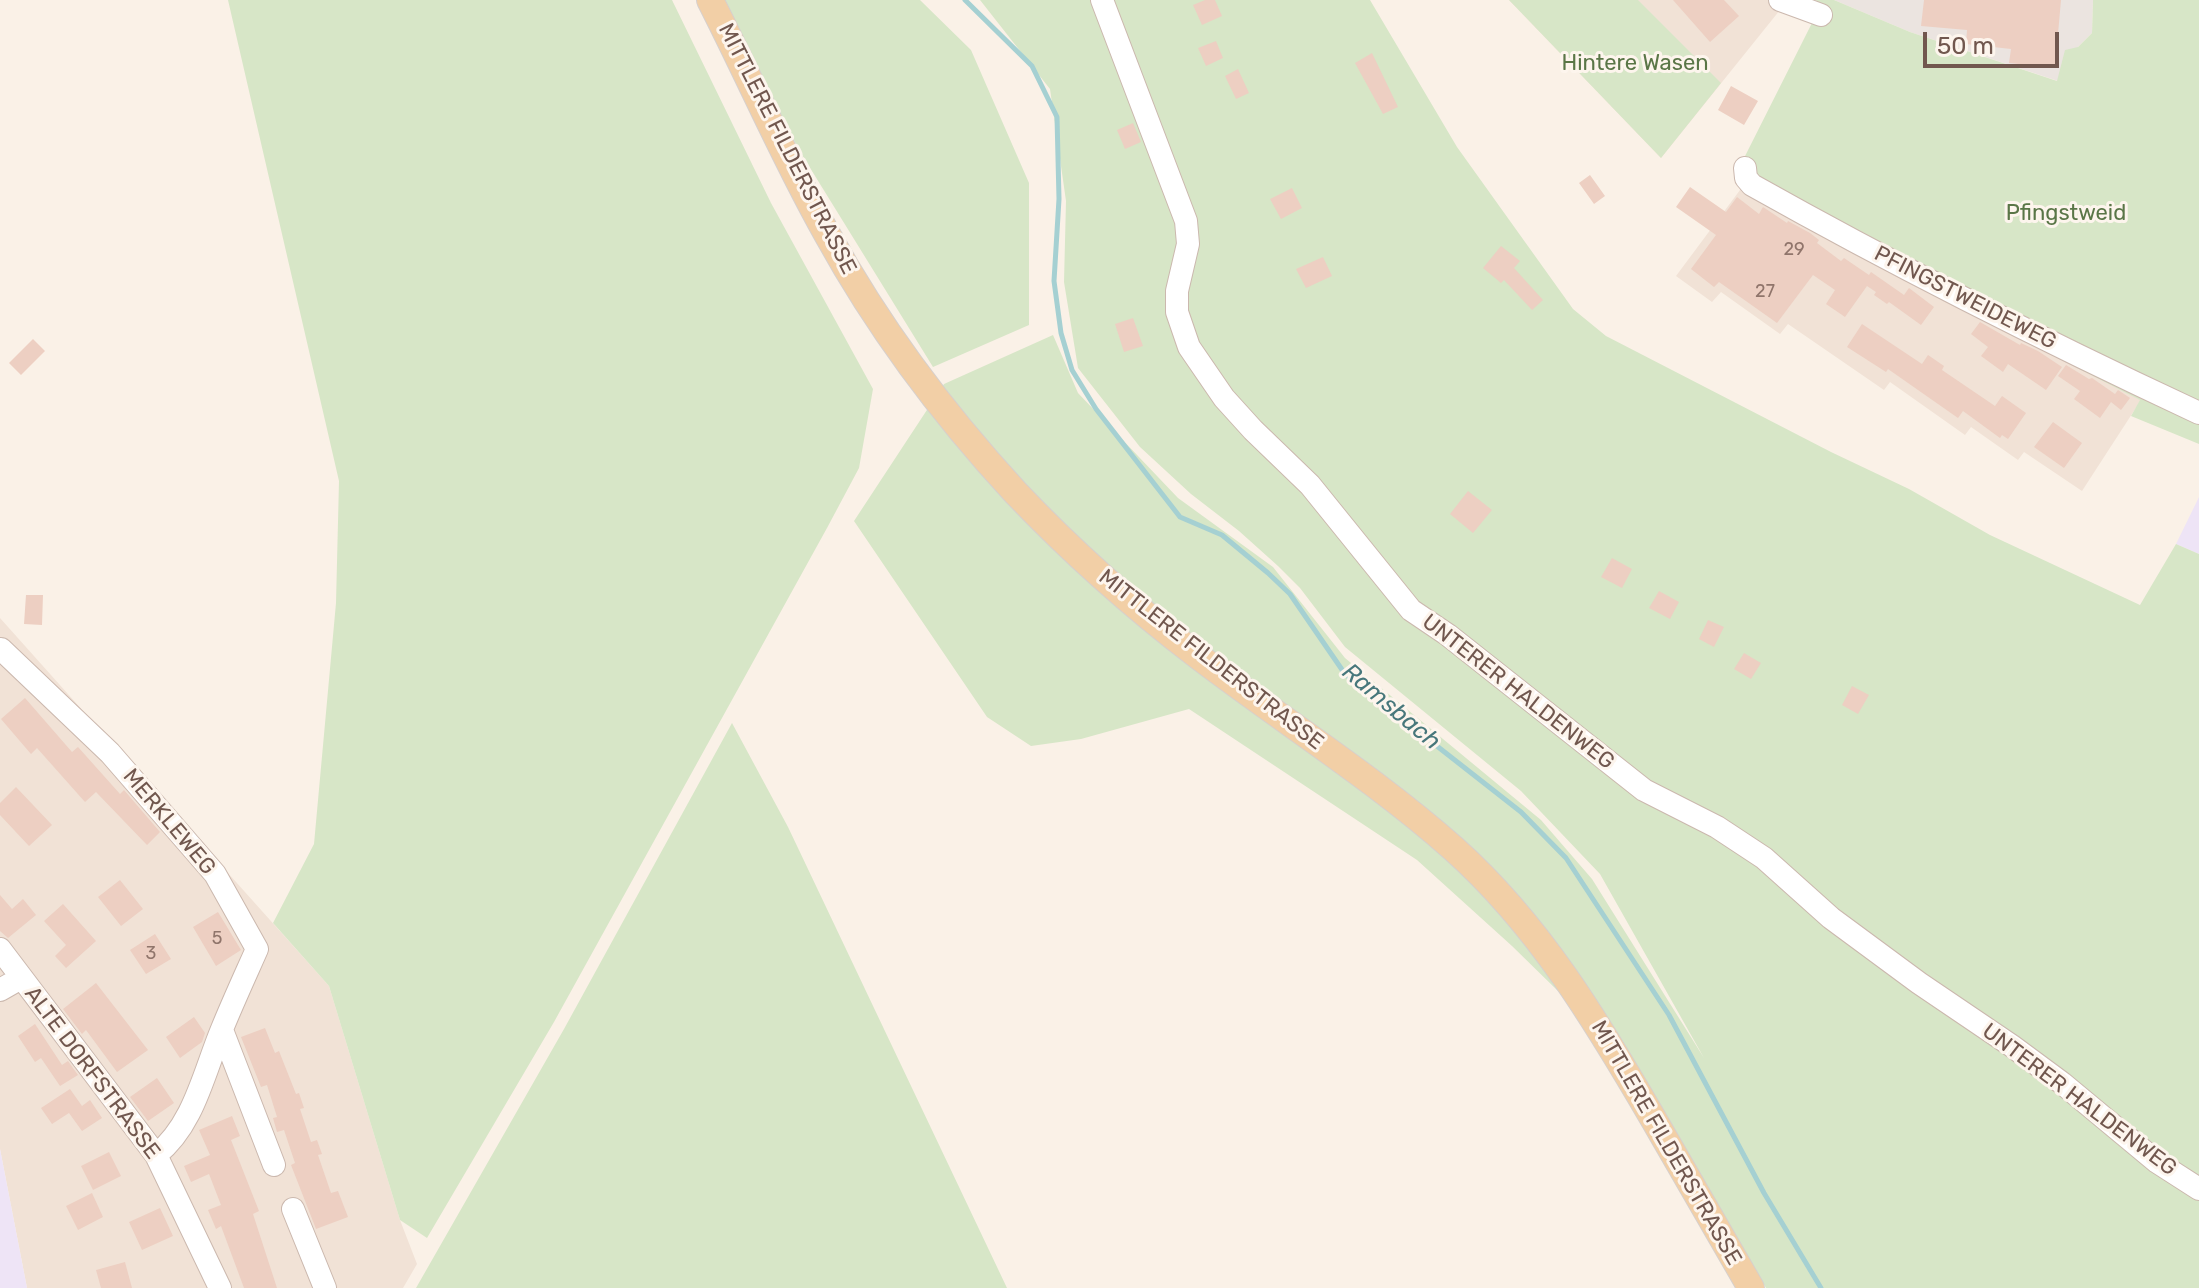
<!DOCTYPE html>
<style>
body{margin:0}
#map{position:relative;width:2199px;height:1288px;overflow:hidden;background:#faf1e7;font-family:Rubik,sans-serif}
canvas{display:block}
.scale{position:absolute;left:1923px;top:32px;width:136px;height:36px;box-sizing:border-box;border:4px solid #71574e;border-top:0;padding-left:10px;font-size:24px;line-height:28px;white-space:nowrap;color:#71574e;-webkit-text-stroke:6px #fdf5ed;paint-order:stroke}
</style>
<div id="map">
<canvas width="2199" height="1288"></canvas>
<div class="scale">50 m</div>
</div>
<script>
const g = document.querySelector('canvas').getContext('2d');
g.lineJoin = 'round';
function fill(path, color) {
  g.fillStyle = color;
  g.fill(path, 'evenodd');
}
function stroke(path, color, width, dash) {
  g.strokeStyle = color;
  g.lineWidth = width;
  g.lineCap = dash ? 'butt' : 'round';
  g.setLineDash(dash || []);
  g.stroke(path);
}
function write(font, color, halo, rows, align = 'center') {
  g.font = font + ' Rubik,sans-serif';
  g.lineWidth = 6;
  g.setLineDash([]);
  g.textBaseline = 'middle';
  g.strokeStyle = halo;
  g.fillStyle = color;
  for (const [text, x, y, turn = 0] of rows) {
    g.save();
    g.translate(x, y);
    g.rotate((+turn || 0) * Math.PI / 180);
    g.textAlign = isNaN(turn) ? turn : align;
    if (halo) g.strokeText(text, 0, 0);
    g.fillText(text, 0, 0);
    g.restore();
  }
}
const residential = new Path2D(`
 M1509 0H1788L1661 158Z
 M1743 186 1948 302 2141 400 2082 491 2024 452 2018 460 1971 427 1965 435 1890 382 1884 390 1788 324 1780 334 1721 292 1712 302 1676 276Z
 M0 618 329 986 400 1220 417 1264 403 1288H27L0 1149Z`);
const industrial = new Path2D(`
 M1834 0H2093L2092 33 2078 47 2058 81 1910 32Z`);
const education = new Path2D(`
 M2199 497V554L2176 544Z
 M0 1149 27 1288H0Z`);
const green = new Path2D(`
 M228 0H672L771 203 873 389 859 468 827 528 554 1022 427 1238 400 1220 329 986 273 923 314 844 336 603 339 481Z
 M721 0H920L971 50 1029 183V325L933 367 799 150Z
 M980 0H1370L1457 147 1573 309 1606 336 1831 452 1909 489 1990 535 2140 605 2176 544 2199 554V1288H1766L1656 1097 1559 992 1512 946 1417 860 1189 709 1081 739 1031 746 987 717 854 521 944 384 1053 335 1078 393 1178 498 1273 567 1345 658 1541 820 1592 879 1704 1058 1600 874 1521 791 1345 647 1300 588 1278 566 1239 531 1191 494 1140 447 1078 368 1064 282 1066 201 1050 89Z
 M1509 0H1638L1721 83 1661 158Z
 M1817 0H1834L1910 32 2057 81 2065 50 2078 47 2092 33 2093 0H2199V444L2131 416 2140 400 1948 302 1735 176 1814 19 1811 2Z
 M732 723 788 827 1007 1288H416L564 1029Z`);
const stream = new Path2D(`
 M965 0 1032 66 1057 117 1059 199 1054 281 1061 333 1072 370 1096 409 1180 517 1222 535 1268 573 1290 594 1345 674 1521 812 1566 858 1669 1015 1764 1193 1821 1288`);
const building = new Path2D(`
 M1205 0H1215L1222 16 1202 25 1193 5Z
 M1673 0H1724L1739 16 1710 42Z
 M1924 0H2061L2055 68 2009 63 2011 49 1966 44 1967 30 1921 26Z
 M1216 41 1223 58 1206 66 1198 48Z
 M1372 53 1398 107 1383 114 1355 63Z
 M1238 69 1249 93 1236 99 1225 76Z
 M1731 86 1758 101 1744 125 1718 110Z
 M1133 123 1141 142 1125 149 1117 130Z
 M1590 175 1605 196 1594 204 1579 183Z
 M1690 187 1726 212 1737 197 1759 214 1763 207 1787 223 1788 221 1810 233 1819 240 1817 243 1841 261 1844 258 1869 275 1871 272 1904 295 1909 288 1934 307 1921 325 1889 302 1887 304 1874 295 1876 292 1867 286 1845 317 1826 304 1835 290 1813 275 1777 323 1719 282 1714 287 1691 269 1716 235 1676 207Z
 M1292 188 1302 208 1281 219 1270 199Z
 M1501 246 1520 261 1514 268 1543 300 1532 310 1504 280 1501 283 1483 268Z
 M1323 257 1332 276 1306 288 1296 269Z
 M1133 318 1143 346 1124 352 1115 324Z
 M1980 322 2020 345 2021 343 2038 351 2062 367 2046 390 2008 364 2003 372 1981 356 1988 347 1971 334Z
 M1862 324 1922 364 1928 355 1944 366 1942 370 1995 406 2002 396 2026 413 2008 439 2002 435 2000 438 1963 411 1958 418 1888 369 1886 372 1847 347Z
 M33 339 45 351 21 375 9 363Z
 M2066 365 2089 379 2092 378 2115 394 2118 390 2130 398 2121 410 2111 402 2100 418 2074 399 2080 391 2058 376Z
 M2053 422 2082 443 2064 468 2034 447Z
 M1468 491 1492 510 1473 533 1450 514Z
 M1612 558 1632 569 1622 588 1601 577Z
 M1659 591 1679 602 1670 619 1649 608Z
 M26 595H43L42 625 24 624Z
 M1708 620 1724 627 1714 647 1699 639Z
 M1744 653 1761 663 1751 679 1734 669Z
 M1852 686 1869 695 1858 714 1842 705Z
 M25 698 72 752 78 747 120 794 124 790 160 832 147 845 96 792 85 802 37 748 31 754 1 719Z
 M16 787 52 825 29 846 0 815V803Z
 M120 880 143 909 121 926 98 897Z
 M0 895 12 909 23 899 36 915 8 938 0 931Z
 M63 904 96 941 66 968 55 956 66 945 44 921Z
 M218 912 241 950 216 966 193 927Z
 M155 934 171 959 146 974 130 950Z
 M96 983 148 1050 117 1072 86 1030 82 1034 63 1009Z
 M194 1017 205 1033 202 1042 180 1058 166 1037Z
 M35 1024 62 1065 68 1061 78 1075 60 1086 41 1058 35 1062 18 1036Z
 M265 1028 275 1053 279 1051 296 1094 299 1093 304 1108 300 1109 311 1142 317 1140 322 1154 318 1155 331 1193 338 1191 348 1217 316 1229 291 1165 295 1163 284 1130 277 1132 273 1118 277 1117 267 1085 261 1087 241 1037Z
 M157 1078 174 1103 148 1121 130 1097Z
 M70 1089 82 1106 90 1100 102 1118 82 1131 69 1113 52 1124 41 1108Z
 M232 1116 240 1136 231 1140 259 1211 253 1214 277 1288H244L221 1226 216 1229 208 1210 221 1205 209 1174 191 1182 184 1166 210 1155 199 1130Z
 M109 1152 121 1176 93 1190 81 1166Z
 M92 1193 103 1217 78 1230 66 1206Z
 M160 1208 173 1236 142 1250 129 1222Z
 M125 1262 132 1288H101L96 1270Z`);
const minor = new Path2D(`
 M1102 0 1186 221 1188 244 1177 291V312L1189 347 1224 398 1253 430 1310 485 1411 610 1448 635 1644 790 1717 827 1764 858 1831 918 1919 983 2012 1046 2062 1083 2157 1162 2199 1189
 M1780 0 1821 15
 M1745 168 1746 178 1752 185C1898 267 2047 342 2199 413
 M1 649 110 753 215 874 257 949C245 976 233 1002 222 1029 204 1072 194 1125 156 1155
 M0 949 156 1155 220 1288
 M0 990 21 978
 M222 1030 274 1165
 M293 1209 325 1288`);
const major = new Path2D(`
 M710 0C750 78 784 158 827 234 878 327 944 415 1016 493 1072 552 1134 607 1198 656 1283 721 1374 778 1454 849 1539 925 1597 1022 1654 1120 1686 1176 1719 1232 1751 1288`);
const numberNames = [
 ["29",1794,250],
 ["27",1765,292],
 ["5",217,939],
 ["3",151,954]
];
const parkNames = [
 ["Hintere Wasen",1635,64],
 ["Pfingstweid",2066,214]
];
const streetNames = [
 ["MITTLERE FILDERSTRASSE",787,149,63],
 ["PFINGSTWEIDEWEG",1965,298,27],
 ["MITTLERE FILDERSTRASSE",1211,660,38],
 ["UNTERER HALDENWEG",1518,692,38],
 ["MERKLEWEG",169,822,50],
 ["ALTE DORFSTRASSE",92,1073,53],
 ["UNTERER HALDENWEG",2079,1100,37],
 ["MITTLERE FILDERSTRASSE",1666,1143,60]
];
const waterNames = [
 ["Ramsbach",1391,707,40]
];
fill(residential, '#f1e2d6');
fill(industrial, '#ebe4e0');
fill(education, '#eee4f6');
fill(green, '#d7e6c7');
stroke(stream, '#a5d0d2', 5);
fill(building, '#edcfc2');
stroke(minor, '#cbb8ae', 24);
stroke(major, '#d7d0cd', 28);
stroke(minor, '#fff', 22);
stroke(major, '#f2cfa6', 26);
write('18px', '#90756b', null, numberNames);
write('22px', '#5a7647', '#fdf5ed', parkNames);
write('22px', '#71574e', '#fdf5ed', streetNames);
write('italic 24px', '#47777b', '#fdf5ed', waterNames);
</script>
